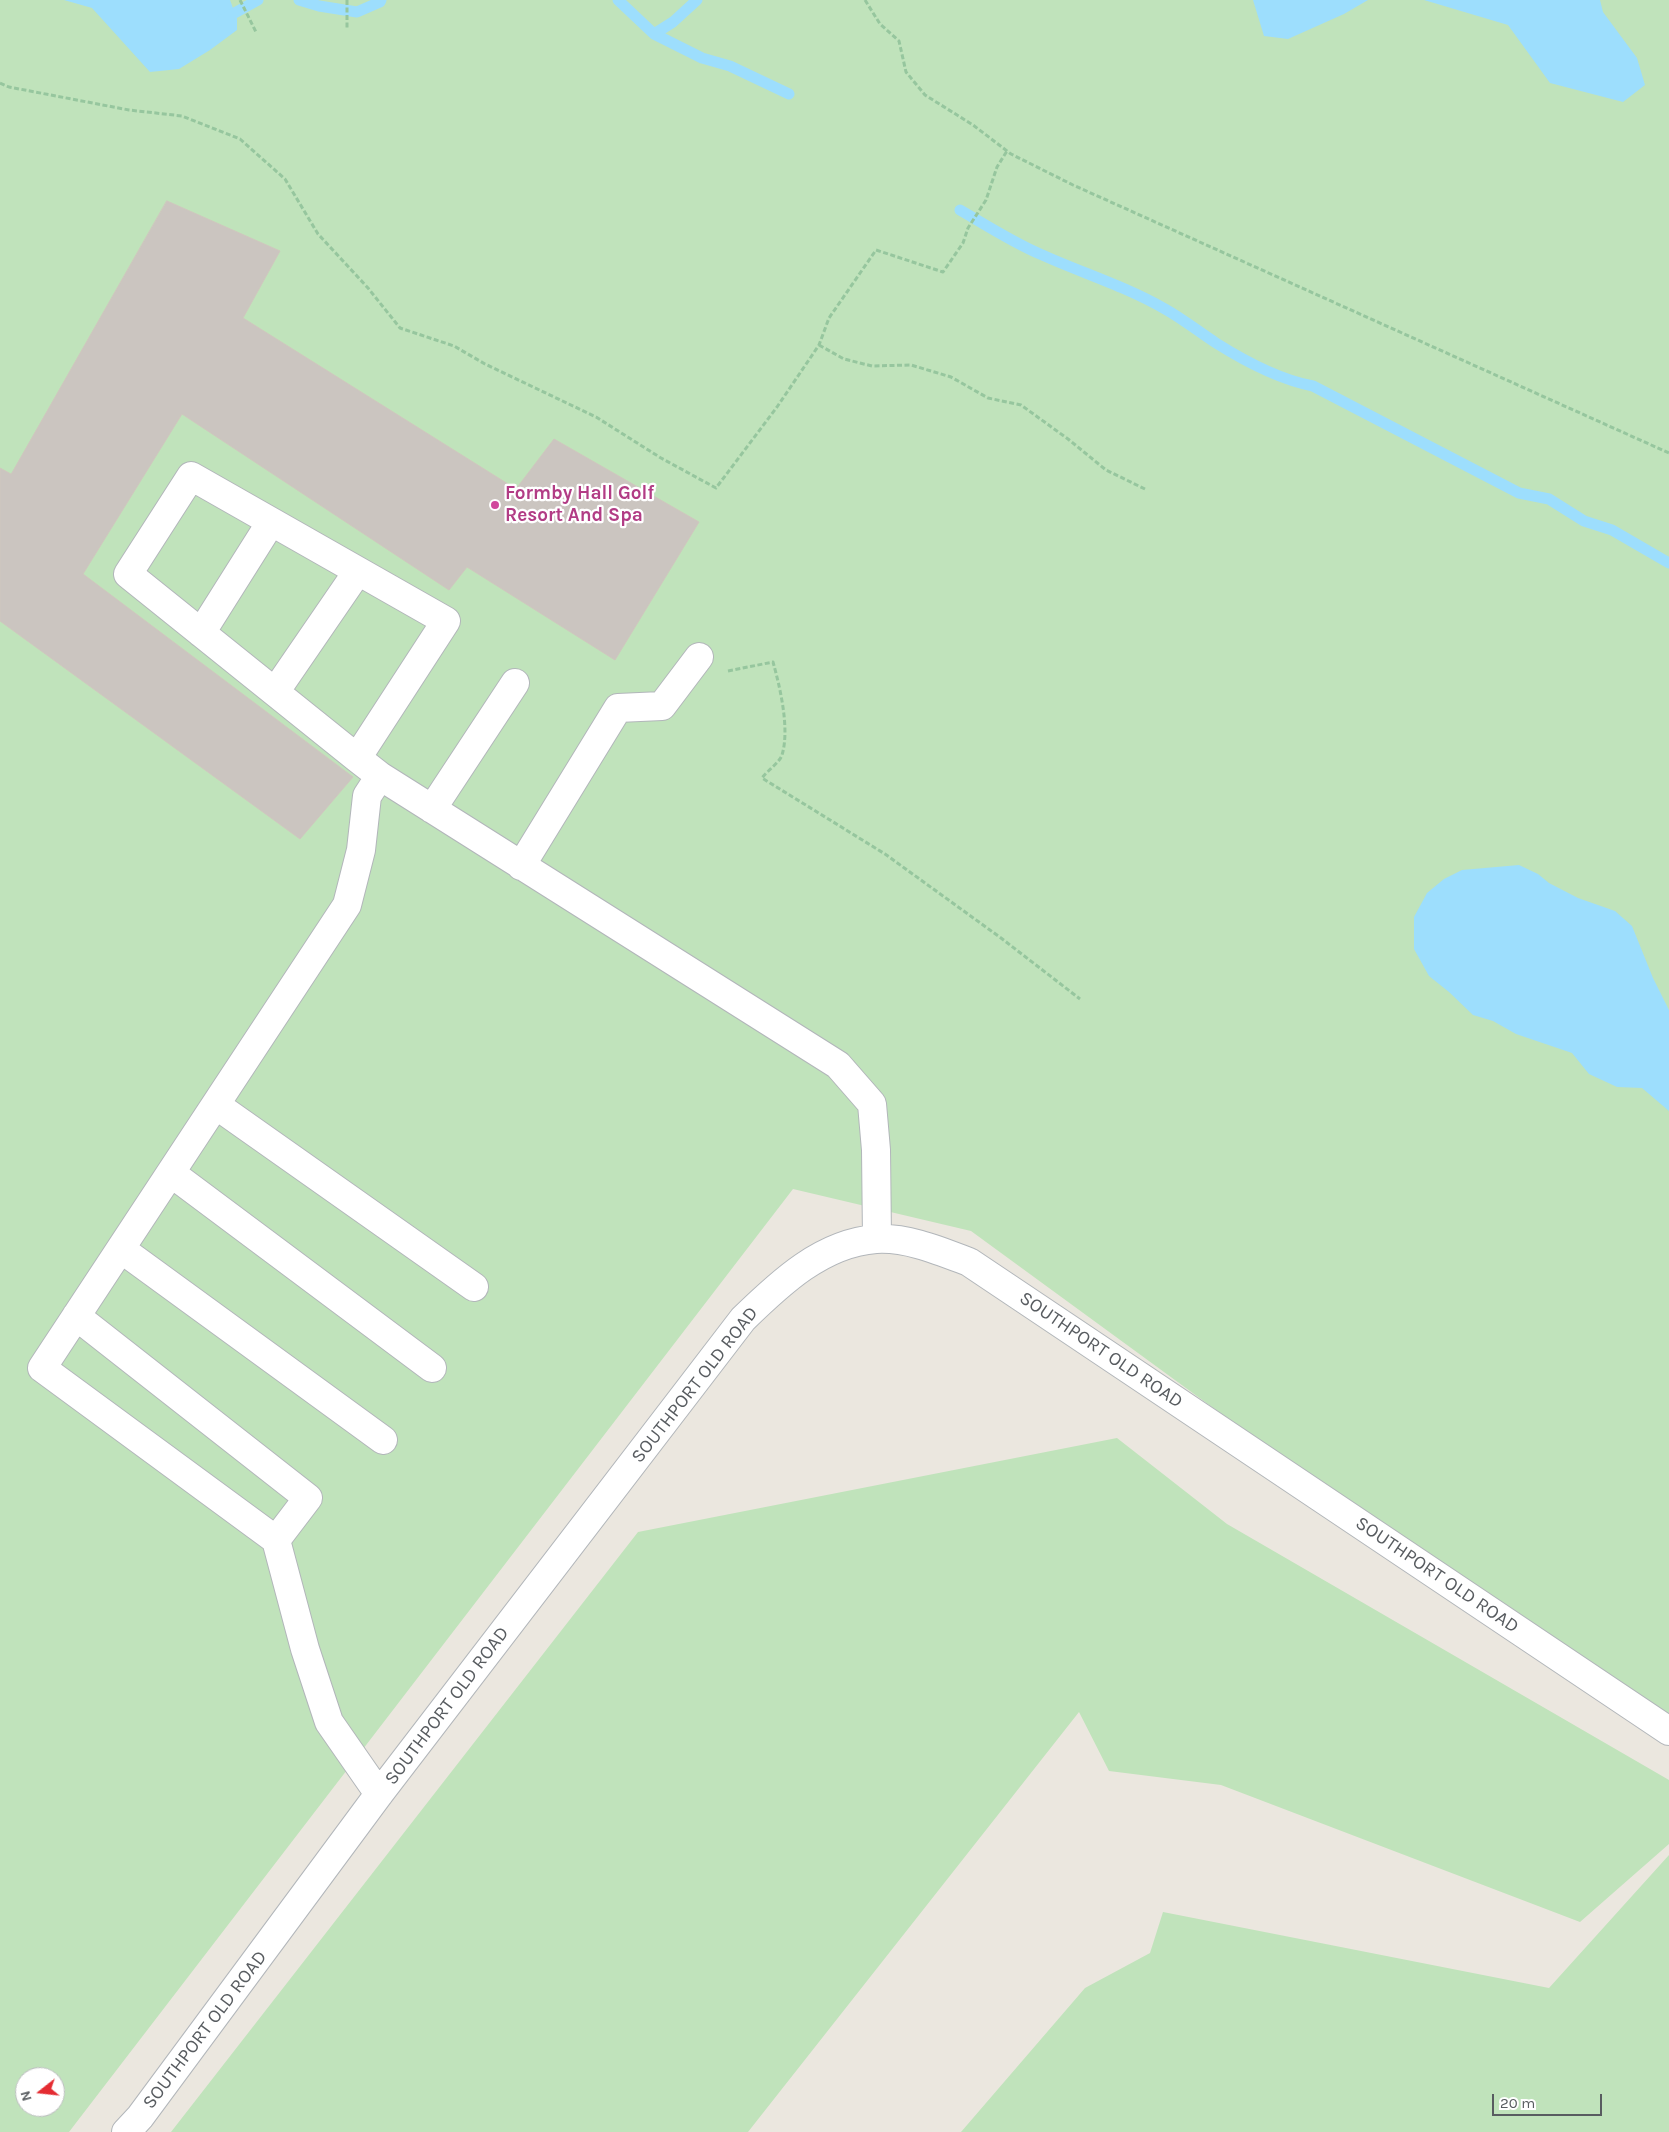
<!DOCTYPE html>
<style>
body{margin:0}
#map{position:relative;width:1669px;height:2132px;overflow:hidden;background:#ebe7df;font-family:Karla,sans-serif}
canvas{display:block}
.north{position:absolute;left:15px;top:2067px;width:50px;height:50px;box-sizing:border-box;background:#fff;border:1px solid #bcbebf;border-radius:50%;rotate:254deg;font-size:14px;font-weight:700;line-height:20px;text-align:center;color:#585c60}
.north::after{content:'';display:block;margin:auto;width:18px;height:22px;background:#e42c32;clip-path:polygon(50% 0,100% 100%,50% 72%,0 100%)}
.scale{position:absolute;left:1492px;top:2094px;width:110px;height:22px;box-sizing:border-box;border:2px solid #585c60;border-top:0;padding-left:6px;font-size:15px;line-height:18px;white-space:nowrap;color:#585c60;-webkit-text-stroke:4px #fff;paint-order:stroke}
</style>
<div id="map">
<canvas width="1669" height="2132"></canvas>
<div class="north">N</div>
<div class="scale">20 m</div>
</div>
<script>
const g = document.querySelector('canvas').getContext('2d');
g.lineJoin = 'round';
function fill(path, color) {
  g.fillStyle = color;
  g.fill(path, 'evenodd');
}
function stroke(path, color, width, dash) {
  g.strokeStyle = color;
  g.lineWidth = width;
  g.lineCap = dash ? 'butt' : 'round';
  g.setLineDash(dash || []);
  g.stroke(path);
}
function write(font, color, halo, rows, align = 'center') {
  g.font = font + ' Karla,sans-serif';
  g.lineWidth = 4.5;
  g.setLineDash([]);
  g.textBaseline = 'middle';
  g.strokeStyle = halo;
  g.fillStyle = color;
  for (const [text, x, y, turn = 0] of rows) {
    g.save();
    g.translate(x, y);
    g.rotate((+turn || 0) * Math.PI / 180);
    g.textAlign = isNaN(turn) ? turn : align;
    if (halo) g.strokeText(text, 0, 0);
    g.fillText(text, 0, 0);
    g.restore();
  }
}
const green = new Path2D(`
 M0 0H1669V1741L971 1231 793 1189 69 2132H0ZM25 2077H55V2107H25Z
 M1117 1438 1227 1524 1669 1780V1844L1580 1922 1221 1785 1109 1771 1079 1712 748 2132H171L638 1532Z
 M1669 1855V2132H961L1085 1988 1150 1953 1163 1912 1549 1988Z`);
const water = new Path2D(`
 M64 0H230L237 19V30L210 50 179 69 150 72 92 8Z
 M1253 0H1368L1344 14 1288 39 1264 36Z
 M1424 0H1600L1603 12 1637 58 1645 85 1623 102 1550 83 1508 25Z
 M1519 865 1538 874 1549 883 1578 898 1615 911 1632 926 1653 978 1669 1010V1111L1642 1088 1617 1087 1589 1074 1572 1053 1516 1034 1493 1021 1473 1015 1449 992 1429 976 1414 949V917L1427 893 1444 879 1462 870Z`);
const stream = new Path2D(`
 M299 0 319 6 357 12 380 2 381 0
 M618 0 654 34 702 58 730 66 789 94
 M222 20 258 0
 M654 34 673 22 697 0
 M960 210C986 225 1012 242 1040 254 1082 273 1125 286 1165 309 1183 319 1199 332 1216 343 1243 360 1281 380 1313 386L1519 493 1549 499 1584 521 1612 530 1669 563`);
const building = new Path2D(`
 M167 201 280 251 243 318 516 489 554 439 699 522 615 660 467 567 449 590 182 414 83 574 353 777 300 839 0 621V468L11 474Z`);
const path = new Path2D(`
 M240 0 256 32
 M347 0V30
 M865 0 880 24 899 41 906 72 925 95 973 125 1011 154 1073 185 1669 453
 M0 83 9 87 129 110 182 116 240 139 285 179 318 234 368 288 400 328 454 346 485 364 596 417 661 458 716 488 777 407 819 345 829 318 876 250 943 272 963 243 968 228 986 200 997 167 1007 151
 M819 345 844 359 872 366 911 365 951 377 988 398 1021 405 1068 439 1106 470 1147 490
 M728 671 773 662C780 687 790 729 782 755 780 762 767 771 762 778L885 854 1001 938 1080 999`);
const minor = new Path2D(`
 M201 633 271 522
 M275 692 358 571
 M357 758 446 621 191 476 128 574 357 758 380 776 838 1065 872 1104 876 1150 877 1239
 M432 809 515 683
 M521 866 618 708 662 706 699 657
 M216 1105 474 1287
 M171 1173 432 1368
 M121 1249 383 1440
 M76 1316 308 1498 276 1540
 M379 1794 329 1722 305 1649 276 1540 42 1368 347 905 361 850 367 796 380 776
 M126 2132 140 2117 379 1794 743 1319C780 1283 822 1243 876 1239 907 1237 940 1251 969 1262L1669 1731`);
const markers = [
 [495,505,5,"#d1479c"]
];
const hotelNames = [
 ["Formby Hall Golf",505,494],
 ["Resort And Spa",505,516]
];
const streetNames = [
 ["SOUTHPORT OLD ROAD",1101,1350,34],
 ["SOUTHPORT OLD ROAD",695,1385,-52],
 ["SOUTHPORT OLD ROAD",1437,1575,34],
 ["SOUTHPORT OLD ROAD",447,1706,-53],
 ["SOUTHPORT OLD ROAD",205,2030,-53]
];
fill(green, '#c0e3bb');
fill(water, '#9ddefd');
stroke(stream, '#9ddefd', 11);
fill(building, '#cbc5c0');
stroke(building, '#cfc8be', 1);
stroke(minor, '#b2b6ba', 30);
stroke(path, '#96c69e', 3, [5, 2.5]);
stroke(minor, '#fff', 28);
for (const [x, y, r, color] of markers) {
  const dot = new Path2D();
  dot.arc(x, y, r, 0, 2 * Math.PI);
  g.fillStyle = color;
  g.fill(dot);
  stroke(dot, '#fff', 2);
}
write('bold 19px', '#b23c85', '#fff', hotelNames, 'left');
write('19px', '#585c60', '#fff', streetNames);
</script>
